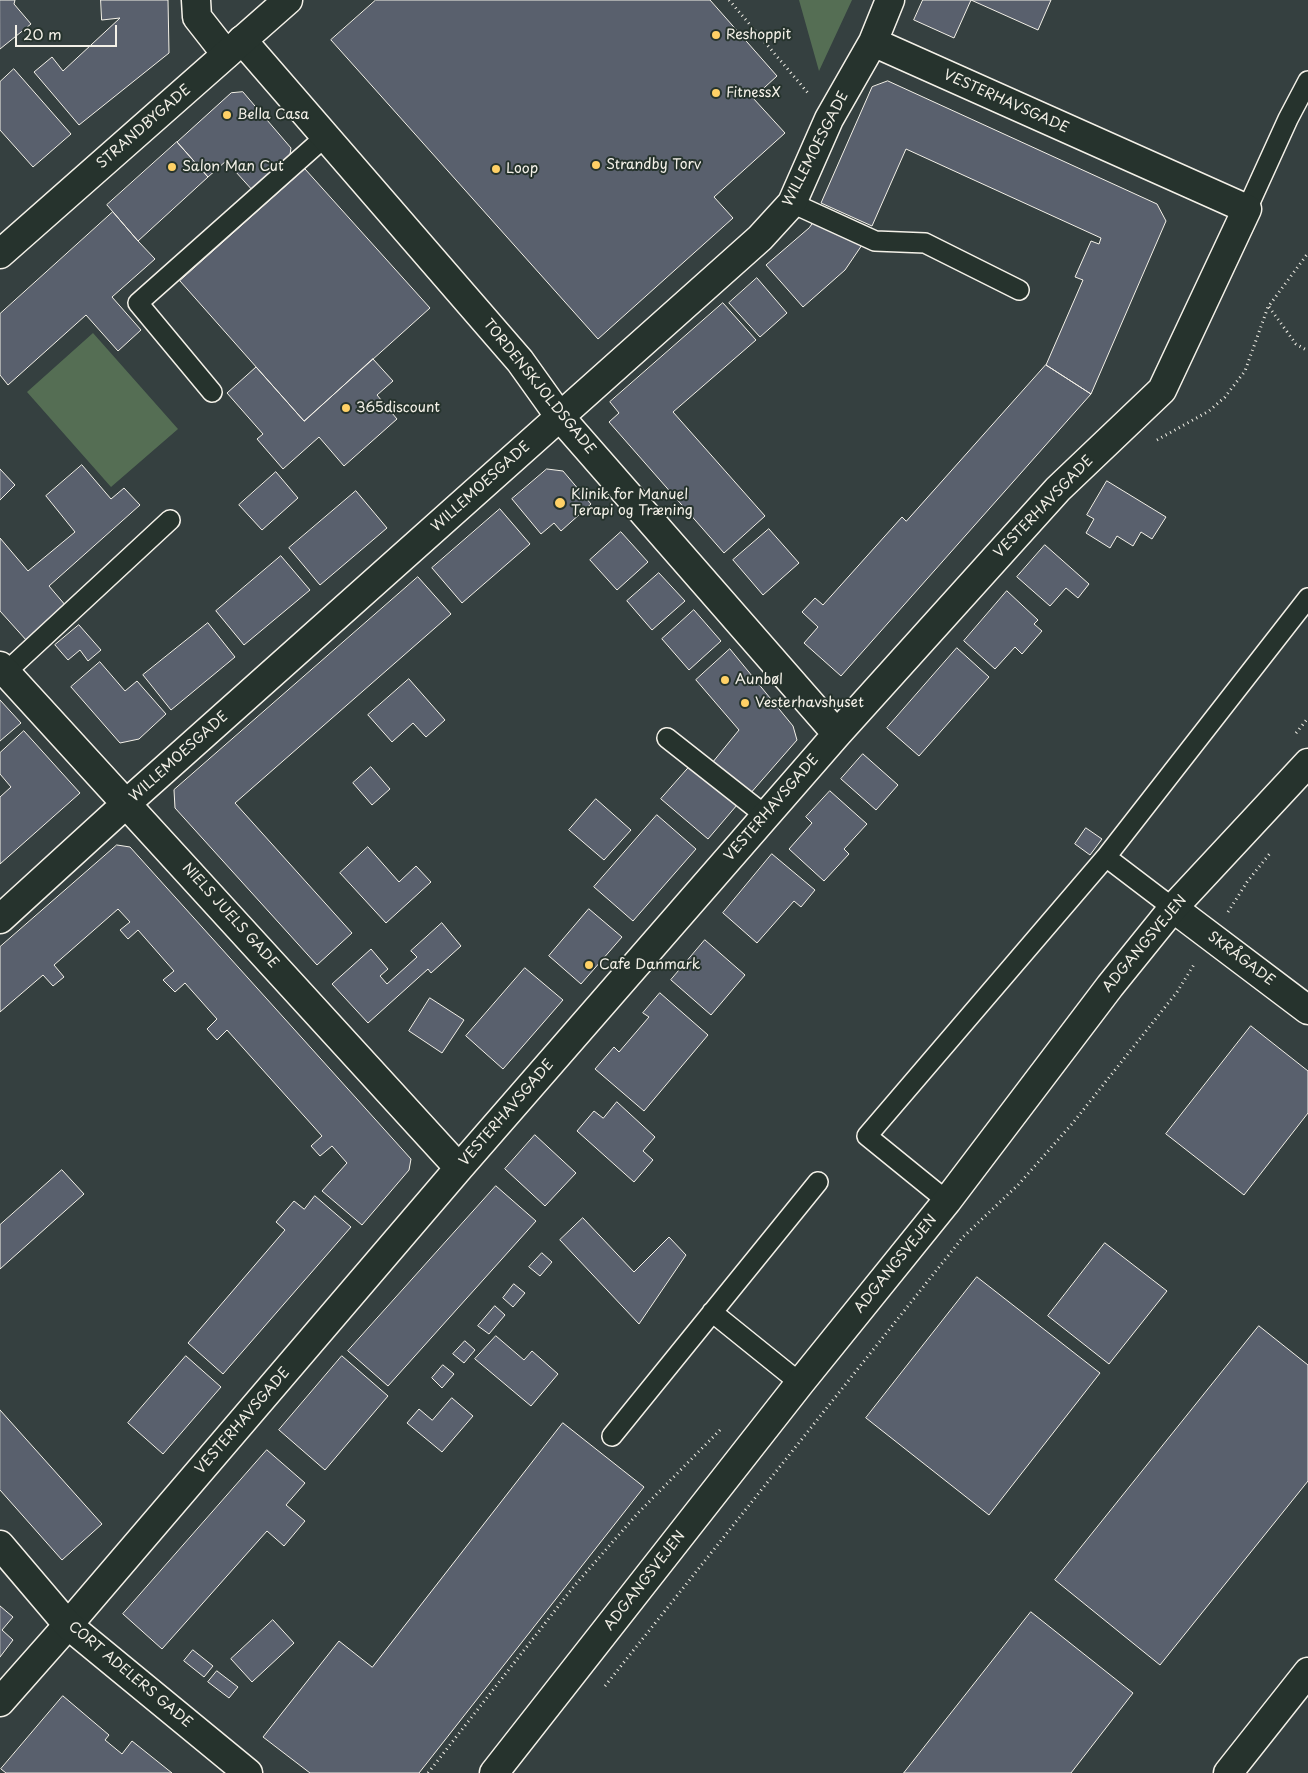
<!DOCTYPE html>
<meta charset="utf-8">
<style>
body{margin:0}
#map{position:relative;width:1308px;height:1773px;overflow:hidden;background:#354040;font-family:"Playpen Sans",sans-serif}
canvas{display:block}
.scale{position:absolute;left:15px;top:25px;width:102px;height:22px;box-sizing:border-box;border:2px solid #f4f1e8;border-top:0;padding-left:6px;font-size:15px;line-height:18px;white-space:nowrap;color:#f4f1e8;-webkit-text-stroke:4px #26332d;paint-order:stroke}
</style>
<div id="map">
<canvas width="1308" height="1773"></canvas>
<div class="scale">20 m</div>
</div>
<script>
const g = document.querySelector('canvas').getContext('2d');
g.lineJoin = 'round';
function fill(path, color) {
  g.fillStyle = color;
  g.fill(path, 'evenodd');
}
function stroke(path, color, width, dash) {
  g.strokeStyle = color;
  g.lineWidth = width;
  g.lineCap = dash ? 'butt' : 'round';
  g.setLineDash(dash || []);
  g.stroke(path);
}
function write(font, color, halo, rows, align = 'center') {
  g.font = font + ' "Playpen Sans",sans-serif';
  g.lineWidth = 4;
  g.setLineDash([]);
  g.textBaseline = 'middle';
  g.strokeStyle = halo;
  g.fillStyle = color;
  for (const [text, x, y, turn = 0] of rows) {
    g.save();
    g.translate(x, y);
    g.rotate((+turn || 0) * Math.PI / 180);
    g.textAlign = isNaN(turn) ? turn : align;
    if (halo) g.strokeText(text, 0, 0);
    g.fillText(text, 0, 0);
    g.restore();
  }
}
const green = new Path2D(`
 M799 0H852L819 71Z
 M93 333 178 429 111 487 27 392Z`);
const building = new Path2D(`
 M0 0H15L14 4 31 24 0 49Z
 M101 0H168L169 53 79 125 34 72 52 57 63 71 120 18 102 20Z
 M376 0H710L777 76 753 98 785 133 714 197 733 218 598 339 331 40Z
 M923 0H1051L1038 30 971 0 954 38 914 20Z
 M14 69 71 134 33 167 0 130V82Z
 M888 81 1157 204 1166 221 1091 394 1046 365 1083 280 1075 277 1091 241 1099 244 1101 238 906 149 872 226 821 203 872 87Z
 M243 92 291 148 289 161 254 192 226 161 208 177 177 142 231 93Z
 M177 142 208 177 138 241 107 205Z
 M305 169 430 308 304 421 180 281Z
 M113 212 138 241 155 259 112 297 141 330 118 351 86 315 8 385 0 375V314Z
 M818 216 862 245 845 270 803 307 766 265 809 228Z
 M757 278 787 313 760 337 729 303Z
 M723 303 756 340 673 412 765 516 724 553 609 422 619 413 610 402Z
 M373 359 393 381 377 395 397 419 344 466 319 437 283 469 257 439 263 434 227 393 256 367 304 421Z
 M1046 365 1091 394 841 676 804 643 818 627 802 612 815 598 823 605 902 517 906 521Z
 M82 465 111 499 124 488 140 505 49 586 66 606 27 641 0 611V538L28 571 75 532 46 496Z
 M0 469 15 485 0 500Z
 M547 469 563 471 591 504 561 531 554 523 541 534 512 499Z
 M276 472 298 498 262 530 239 505Z
 M1107 481 1166 517 1152 539 1141 532 1133 546 1117 536 1110 548 1086 533 1094 519 1087 515Z
 M356 491 387 528 320 585 289 548Z
 M500 509 530 544 462 603 432 568Z
 M769 529 799 563 763 595 733 560Z
 M621 532 648 562 617 590 590 560Z
 M1045 545 1089 584 1078 598 1066 588 1050 606 1017 577Z
 M281 556 310 590 244 645 216 611Z
 M659 573 685 601 652 630 627 601Z
 M418 577 451 614 235 803 352 933 317 965 175 808 174 790Z
 M1007 591 1038 620 1034 624 1042 631 1022 654 1015 647 995 669 964 641Z
 M694 610 721 641 689 670 662 639Z
 M208 623 235 657 171 710 143 675Z
 M79 625 101 650 88 661 80 650 68 660 55 645Z
 M957 648 989 677 919 756 887 728Z
 M730 649 793 726 797 740 749 795 712 763 739 730 696 680Z
 M100 662 125 691 137 681 166 714 139 739 120 743 71 687Z
 M409 679 445 720 426 737 413 723 392 742 368 715Z
 M0 700 21 723 0 741Z
 M24 731 80 793 0 864V797L11 787 0 774V753Z
 M863 754 898 785 876 810 841 779Z
 M691 765 737 805 708 839 661 799Z
 M371 767 390 789 372 805 353 783Z
 M830 791 867 824 844 849 849 854 824 881 789 849 812 823 806 817Z
 M596 799 631 830 604 860 569 830Z
 M657 815 696 849 633 921 594 887Z
 M1086 828 1102 839 1090 855 1075 844Z
 M117 845 130 847 411 1159 409 1170 362 1225 322 1191 347 1163 332 1146 320 1156 311 1146 322 1136 227 1030 217 1040 207 1029 217 1019 185 983 175 992 163 980 174 971 138 930 128 939 120 930 130 922 118 909 54 965 64 977 53 986 43 975 0 1012V947Z
 M368 847 399 882 416 866 431 882 386 923 340 873Z
 M772 854 815 890 801 907 794 901 757 943 723 913Z
 M589 909 622 937 581 984 549 956Z
 M442 923 461 946 431 973 428 969 368 1023 332 984 371 949 388 969 380 976 387 984 417 957 411 951Z
 M705 940 745 975 711 1015 671 980Z
 M525 968 563 1000 503 1069 466 1036Z
 M660 993 708 1035 644 1111 595 1069 614 1047 619 1052 649 1017 643 1013Z
 M430 998 464 1020 442 1053 409 1031Z
 M1251 1026 1308 1071V1113L1244 1195 1166 1134Z
 M617 1102 655 1137 643 1151 653 1160 634 1182 577 1131 594 1111 603 1118Z
 M535 1135 576 1173 545 1206 505 1169Z
 M62 1170 84 1194 0 1269V1225Z
 M496 1186 536 1221 388 1386 348 1351Z
 M315 1196 351 1227 223 1374 188 1343 285 1230 276 1222 294 1201 304 1209Z
 M583 1218 634 1272 669 1237 686 1255 639 1324 560 1240Z
 M1105 1243 1167 1291 1109 1364 1048 1316Z
 M542 1253 552 1262 540 1276 529 1267Z
 M977 1277 1100 1373 989 1515 866 1418Z
 M514 1284 525 1293 513 1307 503 1298Z
 M495 1306 505 1315 489 1334 478 1326Z
 M1259 1326 1308 1365V1481L1160 1665 1055 1580Z
 M496 1336 524 1360 532 1351 558 1374 531 1406 475 1359Z
 M465 1341 475 1350 464 1363 453 1354Z
 M186 1356 221 1387 163 1454 128 1423Z
 M342 1356 388 1396 325 1470 279 1430Z
 M443 1365 454 1374 442 1388 432 1378Z
 M452 1398 473 1416 442 1452 407 1423 419 1409 432 1420Z
 M0 1410 102 1524 62 1560 0 1490Z
 M563 1423 644 1487 419 1773H310L263 1737 339 1641 372 1667Z
 M267 1450 305 1483 286 1505 305 1521 284 1546 267 1531 162 1649 123 1614Z
 M0 1606 13 1617 2 1630 13 1640 0 1657Z
 M1031 1612 1133 1693 1071 1773H904Z
 M273 1620 294 1643 252 1682 231 1659Z
 M193 1650 213 1666 204 1677 184 1661Z
 M217 1671 238 1687 229 1698 208 1682Z
 M63 1696 109 1735 105 1740 122 1754 132 1741 172 1773H6L1 1769Z`);
const path = new Path2D(`
 M729 0 808 93
 M1269 307 1296 344 1308 351
 M1157 440 1209 411 1225 397 1245 371 1268 307 1308 253
 M1296 733 1308 718
 M1228 912 1247 882 1271 852
 M605 1686 963 1237 1018 1185 1072 1124 1177 992 1195 963
 M428 1773 575 1585 638 1513 722 1428`);
const lane = new Path2D(`
 M792 203 875 241 925 243 1019 290
 M1247 209 1288 119 1308 81
 M212 392 138 303 326 136
 M6 672 170 520
 M667 738 766 816
 M1106 857 1308 598
 M947 1201 867 1136 1106 857 1173 908
 M712 1312 800 1383
 M612 1436 818 1182`);
const street = new Path2D(`
 M196 0 197 17 226 54
 M242 40 520 361 560 417 837 734
 M0 666 459 1168
 M1173 908 1308 1010
 M0 919 127 803 760 238 792 203 829 119 873 42 890 0
 M0 1702 68 1625 459 1168 837 734 1058 489 1162 390 1247 209 873 42
 M1228 1773 1308 1672`);
const secondary = new Path2D(`
 M0 254 288 0
 M0 1545 68 1625 248 1773
 M494 1773 800 1383 947 1201 1110 986 1173 908 1308 763`);
const markers = [
 [716,35,5,"#ffd166"],
 [716,93,5,"#ffd166"],
 [227,115,5,"#ffd166"],
 [596,165,5,"#ffd166"],
 [172,167,5,"#ffd166"],
 [496,169,5,"#ffd166"],
 [346,408,5,"#ffd166"],
 [560,503,6,"#ffd166"],
 [725,680,5,"#ffd166"],
 [745,703,5,"#ffd166"],
 [589,965,5,"#ffd166"]
];
const poiNames = [
 ["Reshoppit",726,35],
 ["FitnessX",726,93],
 ["Bella Casa",237,115],
 ["Strandby Torv",606,165],
 ["Salon Man Cut",182,167],
 ["Loop",506,169],
 ["365discount",356,408],
 ["Klinik for Manuel",571,495],
 ["Terapi og Træning",571,511],
 ["Aunbøl",735,680],
 ["Vesterhavshuset",755,703],
 ["Cafe Danmark",599,965]
];
const streetNames = [
 ["VESTERHAVSGADE",1006,102,24],
 ["STRANDBYGADE",144,127,-41],
 ["WILLEMOESGADE",816,149,-63],
 ["TORDENSKJOLDSGADE",539,387,51],
 ["WILLEMOESGADE",481,487,-42],
 ["VESTERHAVSGADE",1044,507,-46],
 ["WILLEMOESGADE",179,757,-42],
 ["VESTERHAVSGADE",772,808,-49],
 ["NIELS JUELS GADE",230,916,48],
 ["ADGANGSVEJEN",1145,944,-50],
 ["SKRÅGADE",1241,959,37],
 ["VESTERHAVSGADE",507,1113,-49],
 ["ADGANGSVEJEN",896,1264,-51],
 ["VESTERHAVSGADE",243,1421,-49],
 ["ADGANGSVEJEN",645,1581,-52],
 ["CORT ADELERS GADE",130,1675,40]
];
fill(green, '#556e54');
fill(building, '#59606d');
stroke(building, '#f4f1e8', 1);
stroke(lane, '#f4f1e8', 22);
stroke(street, '#f4f1e8', 31);
stroke(secondary, '#f4f1e8', 31);
stroke(path, '#f4f1e8', 3, [1, 4]);
stroke(lane, '#26332d', 19);
stroke(street, '#26332d', 28);
stroke(secondary, '#26332d', 28);
for (const [x, y, r, color] of markers) {
  const dot = new Path2D();
  dot.arc(x, y, r, 0, 2 * Math.PI);
  g.fillStyle = color;
  g.fill(dot);
  stroke(dot, '#26332d', 2);
}
write('14px', '#f4f1e8', '#26332d', poiNames, 'left');
write('14px', '#f4f1e8', '#26332d', streetNames);
</script>
